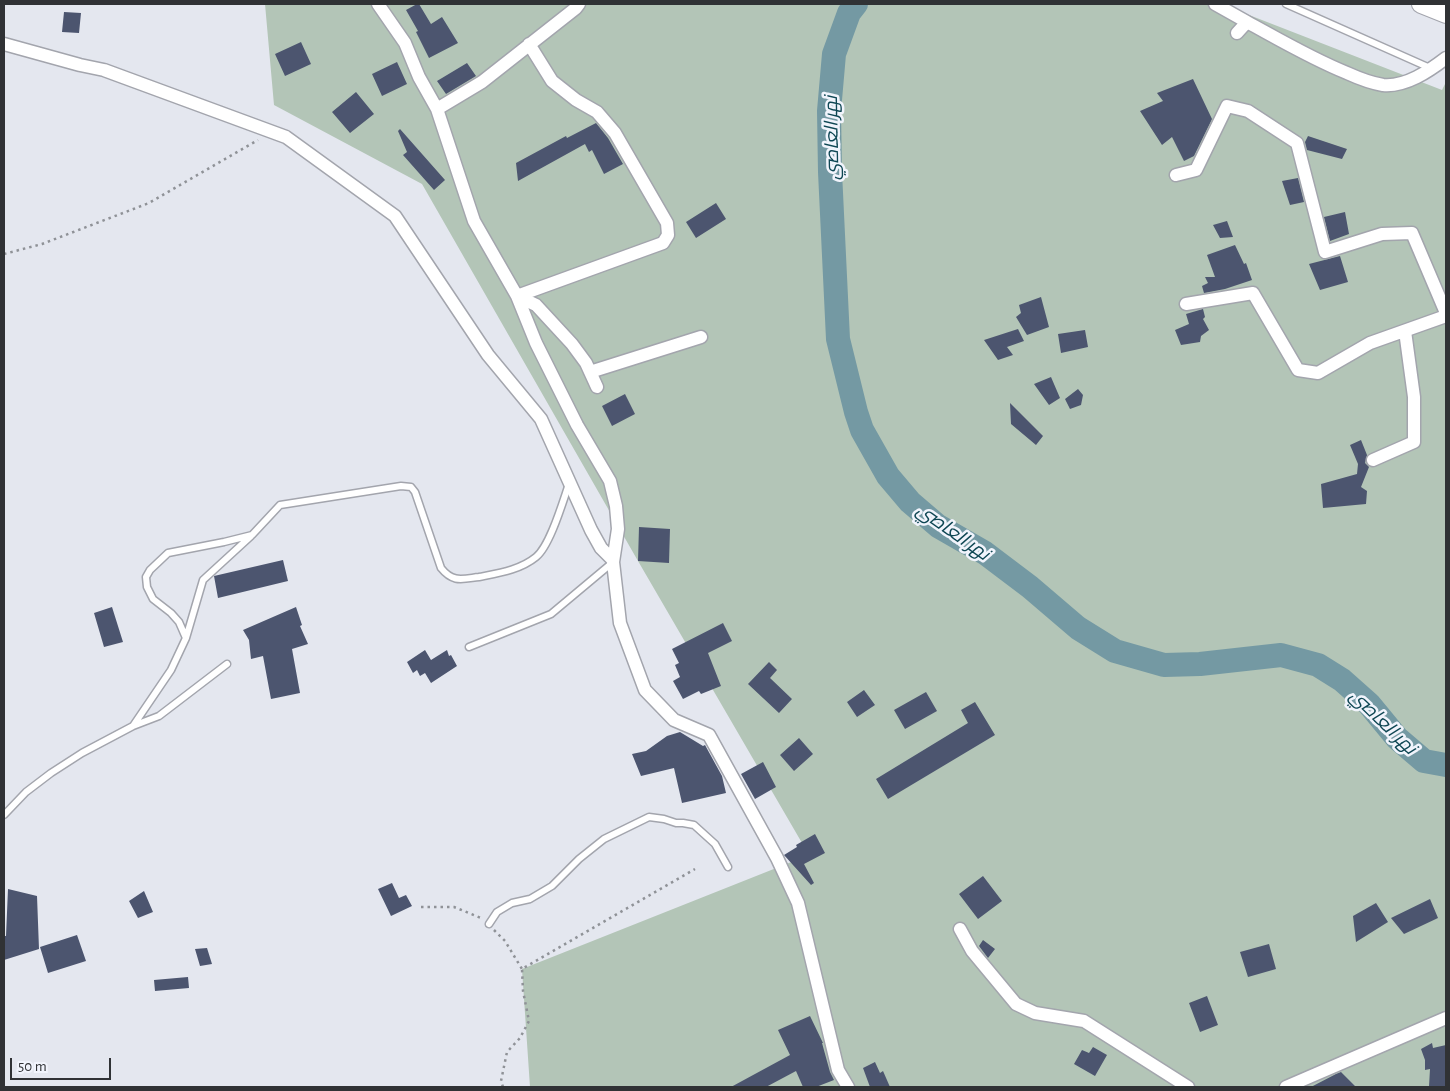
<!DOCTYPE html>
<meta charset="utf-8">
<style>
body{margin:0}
#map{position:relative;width:1450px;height:1091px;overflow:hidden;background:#e4e7ef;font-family:"Alegreya Sans",sans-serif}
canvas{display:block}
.frame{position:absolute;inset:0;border:5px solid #303235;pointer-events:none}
.scale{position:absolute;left:10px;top:1058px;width:101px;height:22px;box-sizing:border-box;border:2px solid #303235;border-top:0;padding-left:6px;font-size:15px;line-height:18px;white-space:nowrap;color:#303235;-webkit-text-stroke:4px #f1f4fc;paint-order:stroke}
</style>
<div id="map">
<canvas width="1450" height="1091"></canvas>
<div class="frame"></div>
<div class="scale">50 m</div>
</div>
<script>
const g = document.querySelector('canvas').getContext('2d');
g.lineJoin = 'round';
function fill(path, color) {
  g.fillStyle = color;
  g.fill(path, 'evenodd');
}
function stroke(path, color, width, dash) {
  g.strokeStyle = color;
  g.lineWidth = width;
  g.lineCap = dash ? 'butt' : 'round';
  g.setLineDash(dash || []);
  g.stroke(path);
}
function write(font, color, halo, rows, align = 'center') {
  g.font = font + ' "Alegreya Sans",Cairo,sans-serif';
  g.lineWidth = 5;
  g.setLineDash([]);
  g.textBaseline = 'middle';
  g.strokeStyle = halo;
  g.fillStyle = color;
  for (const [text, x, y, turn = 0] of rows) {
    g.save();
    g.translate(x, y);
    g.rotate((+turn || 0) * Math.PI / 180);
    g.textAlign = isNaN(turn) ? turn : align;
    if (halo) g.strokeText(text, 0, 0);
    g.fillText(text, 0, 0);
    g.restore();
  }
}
const green = new Path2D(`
 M265 4H1227L1231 8 1442 90 1446 82V1087H530L522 969 809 855 638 561 422 184 274 105Z`);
const river = new Path2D(`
 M856 4 849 13 834 54 829 111 830 172 838 339 856 412 862 430 888 476 910 502 938 526 985 553 1030 587 1078 628 1115 651 1164 665 1200 664 1281 655 1318 665 1342 680 1369 704 1397 738 1424 761 1446 765`);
const building = new Path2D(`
 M417 4H419L431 24 442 17 458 43 429 58 416 32 418 31 406 10Z
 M64 12 81 13 79 33 62 32Z
 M301 42 311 64 285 76 275 54Z
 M397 62 407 84 382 96 372 74Z
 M467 63 476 76 446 94 437 81Z
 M1193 79 1212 119 1194 156 1184 161 1172 137 1162 145 1140 111 1163 101 1157 93Z
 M356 92 374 114 350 133 332 112Z
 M596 123 608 138 623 164 604 174 592 150 589 152 585 144 518 181 516 163 566 136 567 138Z
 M400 129 445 180 434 190 403 155 407 152 398 131Z
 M1308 136 1347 149 1342 159 1307 150 1305 142Z
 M1298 178 1304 202 1290 205 1282 181Z
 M716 203 726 219 696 238 686 222Z
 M1345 212 1349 234 1330 241 1324 217Z
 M1227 221 1233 237 1220 238 1213 225Z
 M1235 245 1244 264 1246 263 1252 280 1225 289 1204 293 1202 286 1208 283 1205 277H1215L1207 255Z
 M1340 256 1348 282 1320 290 1309 264Z
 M1041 297 1049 327 1027 335 1016 317 1021 313 1019 305Z
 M1203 309 1205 317 1203 319 1209 330 1201 336 1200 342 1181 345 1175 330 1189 324 1186 314Z
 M1018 329 1024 341 1007 347 1013 355 998 360 984 340Z
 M1085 330 1088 347 1061 353 1058 334Z
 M1051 377 1060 398 1049 405 1034 384Z
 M1078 389 1083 395 1081 405 1070 409 1065 399Z
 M625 394 635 414 612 426 602 406Z
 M1010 403 1043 436 1036 445 1011 424Z
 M1361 440 1367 455 1365 463 1369 467 1361 487 1367 491 1366 504 1323 508 1321 484 1357 474 1358 464 1350 445Z
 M639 527 670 529 669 563 638 561Z
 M283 560 288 581 218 598 214 576Z
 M112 607 123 642 104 647 94 613Z
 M296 607 302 625 300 626 308 644 292 649 300 693 271 699 263 656 251 659 249 640 243 630Z
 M723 623 732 641 708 653 721 686 701 694 699 691 683 699 673 681 680 677 675 665 679 663 672 649Z
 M425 650 431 660 447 650 449 656 451 655 457 666 431 683 425 673 420 676 417 670 413 673 407 662Z
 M769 662 777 670 770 678 792 699 779 713 748 684Z
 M864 690 875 705 857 717 847 702Z
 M926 692 937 711 905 729 894 710Z
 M975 702 995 735 888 799 876 779 968 723 961 710Z
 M680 732 703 746 705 745 722 776 726 793 682 803 674 768 641 776 632 754 646 751 667 736Z
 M799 738 813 754 794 771 780 755Z
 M763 762 776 787 755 799 741 774Z
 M815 834 825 853 804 864 814 883 811 885 784 855 797 847 796 845Z
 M983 876 1002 901 978 919 959 894Z
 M392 883 399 898 406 895 412 906 391 916 378 889Z
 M8 889 37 896 39 949 4 960V936H6Z
 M144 891 153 912 138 918 129 901Z
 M1430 899 1438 918 1404 934 1391 918Z
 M1376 903 1388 922 1356 942 1353 916Z
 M77 935 86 961 48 973 40 947Z
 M983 940 995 949 988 958 979 946Z
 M1269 944 1276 969 1248 977 1240 952Z
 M207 948 212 964 200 966 195 949Z
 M188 977 189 988 155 991 154 980Z
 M1207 996 1218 1025 1200 1032 1189 1003Z
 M810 1016 823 1043H822L830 1072 834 1080 816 1087H803L796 1071 766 1087H731L790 1055 778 1030Z
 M1432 1043 1433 1048 1446 1045V1087H1429L1430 1069 1425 1070V1060L1421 1049Z
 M1093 1047 1107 1055 1095 1076 1074 1064 1082 1050 1089 1053Z
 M875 1062 880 1073 883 1071 890 1087H870L863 1068Z
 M1341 1072 1356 1087H1311L1336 1074Z`);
const path = new Path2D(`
 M4 254 42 244 149 203 258 140
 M421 907H454L481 918
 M494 930 505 941 522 969
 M503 1087 501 1081 507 1052 520 1038 529 1021 523 991 522 969 695 869`);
const service = new Path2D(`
 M1286 4 1430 68
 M186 638 203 580 251 536
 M469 647 551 614 612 563
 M133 726 171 670 186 638 179 622 171 613 153 599 147 587 146 577 150 570 168 553 224 542 252 535 280 505 401 486 411 487 415 492 441 568C453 583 462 579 479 577 499 573 520 570 536 557 550 546 563 501 569 484
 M4 815 26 792 51 773 82 753 133 726 159 716 227 664
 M489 924 497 912 512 903 530 899 552 886 579 859 604 839 649 817 664 819 676 823H683L694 825 715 844 728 867`);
const minor = new Path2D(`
 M378 4 405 43 419 77 437 109 474 221 517 296 536 343 577 425 610 481 616 506 618 529 613 562 620 623 645 690 674 720 709 735 777 858 798 903 838 1070 848 1087
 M1215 4 1247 22
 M1237 33 1247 22C1280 40 1312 59 1347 73 1358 78 1371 83 1383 85 1406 87 1429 71 1446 58
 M4 44 80 65 104 70 286 137 395 216 488 355 541 419 591 530 601 548 613 560
 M437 109 482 82 576 8 579 4
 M1176 175 1196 170 1227 106 1248 111 1297 143 1325 252 1382 234 1412 233 1446 313
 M517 296 663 243 668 235 667 223 615 133 597 112 576 100 552 81 529 44
 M517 296 536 305 572 344 586 363 597 387
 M1186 304 1253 293 1298 370 1318 373 1370 343 1446 316
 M590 372 701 337
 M1373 460 1414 442V397L1405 331
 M960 929 972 951 1016 1004 1035 1013 1084 1021 1188 1087
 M1286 1087 1446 1018`);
const secondary = new Path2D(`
 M1421 4 1446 14`);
const waterNames = [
 ["نهر العاصي",832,138,-91],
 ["نهر العاصي",953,532,35],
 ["نهر العاصي",1383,722,44]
];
fill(green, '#b3c5b7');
stroke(river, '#7499a3', 24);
fill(building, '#4c556f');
stroke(service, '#a3a5ad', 9);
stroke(minor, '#a3a5ad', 15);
stroke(secondary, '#a3a5ad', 20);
stroke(path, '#8f9297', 2.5, [2.5, 4]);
stroke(service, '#fff', 6);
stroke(minor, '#fff', 12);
stroke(secondary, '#fff', 18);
write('italic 19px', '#0f4754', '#f1f4fc', waterNames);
</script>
